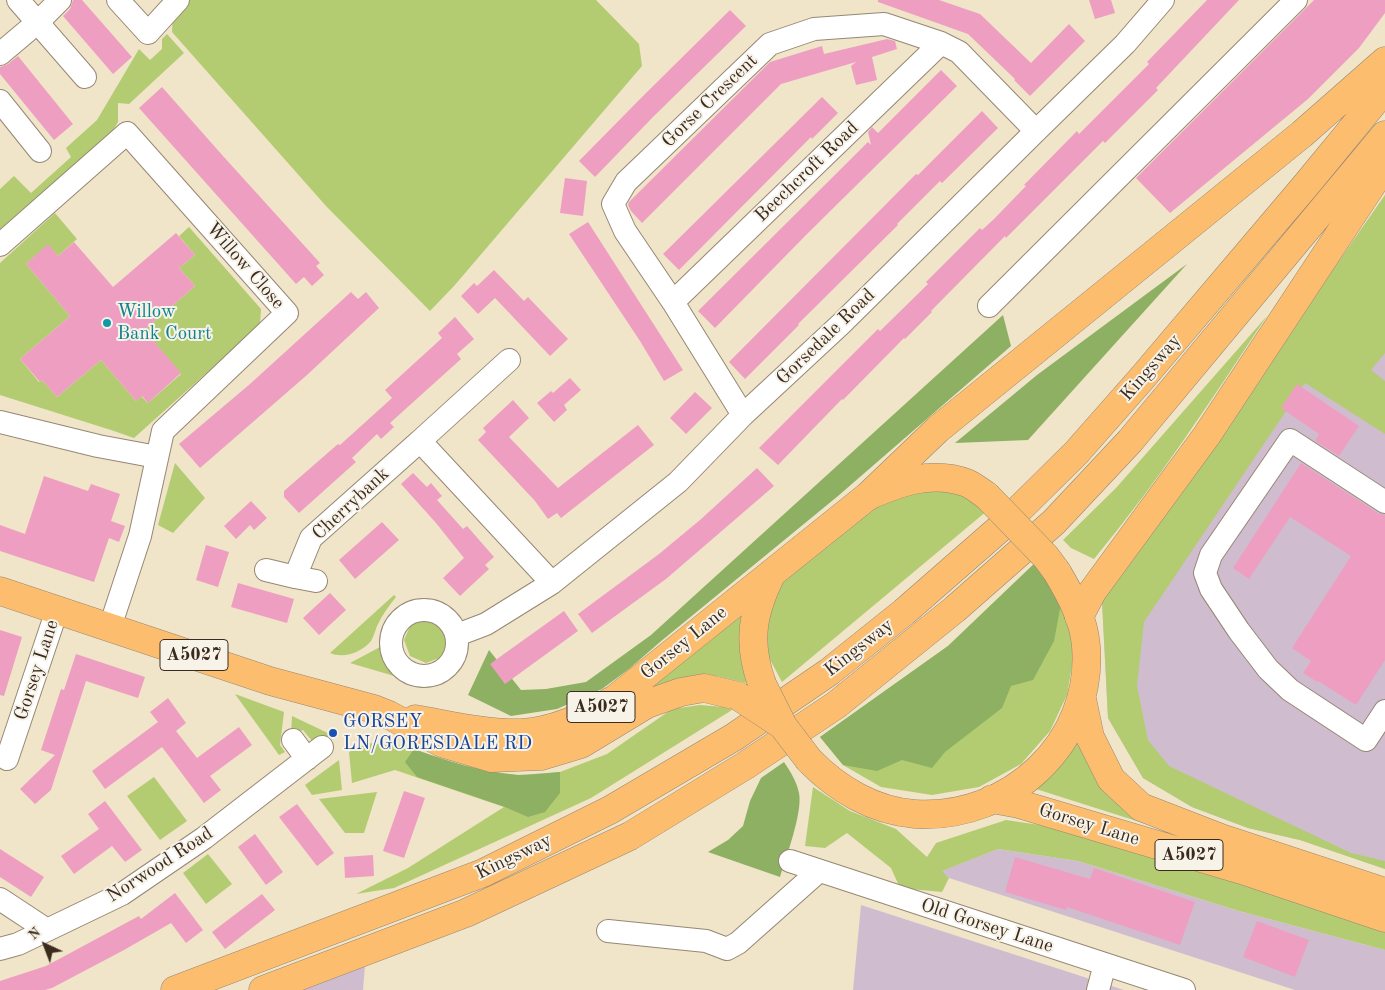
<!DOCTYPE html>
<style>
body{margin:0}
#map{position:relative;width:1385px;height:990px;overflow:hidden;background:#f0e4c9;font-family:"Old Standard TT",serif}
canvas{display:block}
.north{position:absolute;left:20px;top:920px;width:50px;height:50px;-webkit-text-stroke:4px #f7f3e8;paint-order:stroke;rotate:317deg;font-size:14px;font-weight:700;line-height:20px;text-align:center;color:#3b2a1e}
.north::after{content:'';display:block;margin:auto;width:18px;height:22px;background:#3b2a1e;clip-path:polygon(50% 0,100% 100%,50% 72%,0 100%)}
</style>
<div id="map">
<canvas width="1385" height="990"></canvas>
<div class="north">N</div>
</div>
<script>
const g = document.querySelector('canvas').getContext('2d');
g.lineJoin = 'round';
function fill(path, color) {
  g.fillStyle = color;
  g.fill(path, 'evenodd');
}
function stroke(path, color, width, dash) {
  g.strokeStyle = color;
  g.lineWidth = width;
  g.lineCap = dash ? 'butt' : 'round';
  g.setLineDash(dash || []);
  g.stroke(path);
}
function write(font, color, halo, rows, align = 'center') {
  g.font = font + ' "Old Standard TT",serif';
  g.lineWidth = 4;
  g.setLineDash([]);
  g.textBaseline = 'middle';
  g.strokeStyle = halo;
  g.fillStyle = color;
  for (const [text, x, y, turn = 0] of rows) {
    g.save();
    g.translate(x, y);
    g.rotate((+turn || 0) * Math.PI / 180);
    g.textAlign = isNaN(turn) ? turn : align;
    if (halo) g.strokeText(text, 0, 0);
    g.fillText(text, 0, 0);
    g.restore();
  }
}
const industrial = new Path2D(`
 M1385 195V869L1300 840 1248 828 1192 807 1143 778 1108 718 1102 601Z
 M998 849 1078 861 1239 911 1385 950V990H1295L949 878 941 871Z
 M861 905 1084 977 1124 990H853Z
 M365 965 363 990H297Z`);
const green = new Path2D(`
 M181 0H596L639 44 642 66 454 286 430 311 326 206 172 32 173 10Z
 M167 34 184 53 129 104 118 103V122L111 134 0 234V189L14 176 31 193 71 157 66 148 97 120 139 49 150 60 162 49V39Z
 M1385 195V353L1371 370 1385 381V434L1305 383 1144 622 1137 686 1148 740 1169 766 1351 853 1385 861V869L1300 840 1248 828 1192 807 1143 778 1108 718 1102 601Z
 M55 213 77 239 58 256 48 245 26 264 70 316 20 359 39 382 42 380 57 397 101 360 136 401 141 396 148 403 181 374 144 330 195 286 179 268 195 255 179 236 189 227 261 309 260 325 134 438 114 431 0 395V263Z
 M1267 316C1212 399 1158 482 1094 559L1071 548 1063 540 1116 488Z
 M175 463 205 498 173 533 158 525Z
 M944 484 988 510 782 682 767 654V616L784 577 880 498Z
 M1037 561 1062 598 1075 648 1067 695 1050 731 1021 764 979 787 932 795 881 787 843 765 820 737 948 646Z
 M394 595 396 597C389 606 382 615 377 626 375 631 374 636 371 641 362 652 344 659 330 653Z
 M746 604 752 678 746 683 717 676 684 678 627 704Z
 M427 618 443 624 449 641 442 657 426 663 410 656 404 640 411 624Z
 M382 646 387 662 401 678 350 663Z
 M235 694 284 712 280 745 285 752 279 755Z
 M700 705 725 707 732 710 591 798 394 888 356 894 408 868 504 807 395 770 352 783 349 752 367 743 404 746 450 762 485 771 519 775 560 772 607 754 672 709Z
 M292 716 330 734 327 738 312 741 303 730 291 735Z
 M1081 729 1146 824 1036 789 1034 786Z
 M339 760 342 790 312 795 305 785Z
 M154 777 187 821 160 840 127 796Z
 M813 787 850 811 896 829 927 857 936 843 1006 820 1060 828 1385 929V950L1239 911 1078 861 998 849 942 871 949 878 942 892 900 888 891 868 847 833 825 848 805 846Z
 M377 792 364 833H345L319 799Z
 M208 854 232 884 206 904 183 873Z`);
const forest = new Path2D(`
 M1187 264 1028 440 955 443 1037 375Z
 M1003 315 1011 346 838 496 660 642 629 669 602 689 557 709 511 716 468 695 489 650 521 690 546 689 586 682 651 635Z
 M1037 561 1062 598 1054 641 1033 680 1011 686 1002 708 945 752 932 768 902 760 877 771 843 765 820 737 948 646Z
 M414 749C448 761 481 772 517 775 531 775 546 773 560 772V793L545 812 528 817 505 807 417 777 405 762Z
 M784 762C790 771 797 782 799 793 803 812 786 857 780 877L708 852 728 840 743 826 750 801 761 778Z`);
const building = new Path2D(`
 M73 0H82L132 57 113 74 63 16 70 9Z
 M878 0H939L980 14 1031 63 1069 24 1085 41 1030 96 1014 80 1015 79 968 34 878 2Z
 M1089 0H1111L1115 13 1095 19Z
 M1207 0H1239L1156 88 1158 90 1105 143 1103 141 1006 238 1005 236 931 311 932 312 905 339 904 338 843 400 842 399 778 465 759 448 878 329 880 331 928 284 926 282 980 228 982 230 994 219 1026 186 1024 185 1077 131 1079 134 1149 64 1147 62Z
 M1314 0H1385V13L1359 48 1308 99 1170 213 1136 178Z
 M730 10 746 26 653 117 595 177 579 161 641 98Z
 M887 39 895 41 897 49 872 57 877 80 856 85 851 66 856 62 781 84 642 223 631 211 628 205 629 202 770 62 822 46 824 54Z
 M18 56 73 124 54 140 0 74V67L8 64Z
 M941 70 957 86 806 235 715 328 698 311 868 142 871 145 868 132 872 127 878 133Z
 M162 87 223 156 320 263 316 266 324 275 312 286 304 277 296 284 139 108Z
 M822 97 838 113 812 139 811 137 679 270 663 254Z
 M982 111 998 128 942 183 940 181 897 224 898 225 798 324 799 325 745 379 729 362 916 174 918 175Z
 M565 178 587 181 583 216 560 213Z
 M588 222 683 370 664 381 640 341 569 234Z
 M176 233 195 255 179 268 195 286 144 330 181 373 148 403 142 396 136 401 101 360 57 397 42 380 40 382 20 359 70 316 26 264 48 244 58 256 74 242 113 287Z
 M494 270 524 301 528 297 568 339 550 356 495 298 478 314 461 296 474 283 477 286Z
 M351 292 358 299 366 292 379 308 307 375 200 468 179 444 250 384Z
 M455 317 474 339 457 354 461 359 390 423 394 427 381 439 377 434 352 458 356 462 299 513 284 497V491L338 444 340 445 392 398 385 390 442 338 438 333Z
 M570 378 581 390 564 405 567 410 554 422 537 403 551 391 553 393Z
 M1297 384 1359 426 1339 456 1315 441 1319 434 1281 408Z
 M695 392 712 408 686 434 670 418Z
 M513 400 529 418 509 437 558 488 638 425 654 445 561 518 557 513 548 519 535 501 478 440 486 432 483 428Z
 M1301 463 1378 513 1385 515V660L1356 705 1318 681 1317 682 1303 673 1311 661 1292 648 1351 556 1290 517 1249 579 1233 568Z
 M757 468 774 486 666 579 592 633 578 614 659 554 700 520Z
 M413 473 427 487 431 483 442 496 437 500 463 529 467 526 494 557 485 565 489 569 460 596 443 578 464 558 436 523 401 484Z
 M44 476 88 491 91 484 120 494 111 521 125 526 119 542 109 538 94 582 0 551V525L25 534Z
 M251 501 267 518 254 530 250 525 236 539 224 526Z
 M382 522 399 540 355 579 339 560Z
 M206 545 229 552 218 587 196 580Z
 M238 583 294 599 287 623 231 607Z
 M330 593 346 610 319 635 303 618Z
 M564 611 578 631 505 684 490 664Z
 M0 630 22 637 4 696 0 695Z
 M76 654 145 677 138 698 86 681 51 790 35 804 20 789 55 755 41 750 61 689 64 690Z
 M168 698 186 723 176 731 197 758 239 727 252 745 210 776 221 790 204 803 162 747 105 789 92 771 158 722 150 712Z
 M404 791 425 798 404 858 383 851Z
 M105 801 142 850 125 862 112 846 74 874 61 856 99 829 88 814Z
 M297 804 334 853 317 866 279 817Z
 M255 834 283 872 266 885 238 847Z
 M0 849 44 877 31 897 0 877Z
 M373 855 374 876 345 878 344 857Z
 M1015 857 1090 879 1094 868 1195 902 1180 945 1067 907 1066 910 1005 892Z
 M175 893 203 930 186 943 171 923 124 950 52 988 45 990H0V981L46 966 139 916 141 919Z
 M262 894 275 910 225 949 212 932Z
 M1257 921 1309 940 1295 977 1243 957Z`);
const minor = new Path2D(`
 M18 0 85 77
 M118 0 148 33 178 0
 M0 54 38 22 60 0
 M0 101 40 151
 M0 245 127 133 287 313 163 431 140 536 110 627
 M673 302 941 43
 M989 306 1296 0
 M509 360 420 441 552 583
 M743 415 673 302 625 231 613 204 626 182 770 44 814 29 884 24 941 43 959 52 1036 131
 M0 422 98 446 157 457
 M1385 502 1290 440 1211 555 1205 573 1211 589 1239 631 1268 669 1290 690 1366 740 1385 711
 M266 570 295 577 311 538 420 441
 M295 577 316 581
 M391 643a33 33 0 1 1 66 0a33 33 0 1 1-66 0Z
 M457 635 486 624 552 583 678 482 743 415 841 324 1036 131 1125 44 1163 0
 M293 740 307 759
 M7 759 57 610
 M790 861 1184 990
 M0 899 47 930
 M608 931 706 941 727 949 738 943 819 871
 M0 949 18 944 122 894 204 838 322 747
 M1098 990 1105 964`);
const major = new Path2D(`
 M0 591 270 681 374 709 389 715 442 743 492 758 541 756 581 744 647 704 681 692 704 688 738 696
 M762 684C747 642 752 613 772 573
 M1082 699 1090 737 1111 779 1141 807 1221 838 1385 892
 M415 719C450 725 487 734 522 733 555 731 587 716 615 699L868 496C900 482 932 470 967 483 974 486 981 492 987 496
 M809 760C837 789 874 811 915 814 1010 820 1094 742 1086 646 1084 619 1070 594 1057 572
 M992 799 1019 804 1242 870 1385 918`);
const highway = new Path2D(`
 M868 496 938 429 1302 134 1385 61
 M1079 617 1092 592 1207 435 1385 165
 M175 990 483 873 610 810 734 737 829 672 904 612 999 529 1076 453 1143 377 1306 185 1385 89
 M263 990 466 913 630 836 746 765 836 705 955 609 1054 522 1130 441 1385 135`);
const majorBridge = new Path2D(`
 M987 496 1046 557 1057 572
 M762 684 783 726 809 760
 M738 696 782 725`);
const markers = [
 [107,323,5,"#0f9aa8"],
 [333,733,5,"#1a4fb4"]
];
const shields = [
 [194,655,68],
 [601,707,68],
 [1189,855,68]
];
const shieldNames = [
 ["A5027",194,655],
 ["A5027",601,707],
 ["A5027",1189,855]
];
const streetNames = [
 ["Gorse Crescent",710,101,-44],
 ["Beechcroft Road",807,172,-44],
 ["Willow Close",245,266,49],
 ["Gorsedale Road",826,337,-44],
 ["Kingsway",1151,368,-49],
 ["Cherrybank",351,504,-43],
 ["Gorsey Lane",684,643,-39],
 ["Kingsway",859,648,-38],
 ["Gorsey Lane",37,670,-72],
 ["Gorsey Lane",1089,825,17],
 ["Kingsway",514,857,-26],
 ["Norwood Road",160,865,-33],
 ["Old Gorsey Lane",987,926,18]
];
const cultureNames = [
 ["Willow",117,312],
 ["Bank Court",117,334]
];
const transitNames = [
 ["GORSEY",343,722],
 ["LN/GORESDALE RD",343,744]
];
fill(industrial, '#cfbdcf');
fill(green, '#b3cc71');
fill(forest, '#8eb063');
fill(building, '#ee9fc1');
stroke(minor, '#968774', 24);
stroke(major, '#968774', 29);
stroke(highway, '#968774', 29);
stroke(minor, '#fff', 22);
stroke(major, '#fcbd6f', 28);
stroke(highway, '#fcbd6f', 28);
stroke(majorBridge, '#968774', 29, []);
stroke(majorBridge, '#fcbd6f', 28);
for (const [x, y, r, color] of markers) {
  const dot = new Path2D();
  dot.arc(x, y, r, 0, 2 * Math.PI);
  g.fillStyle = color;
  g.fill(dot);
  stroke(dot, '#f7f3e8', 2);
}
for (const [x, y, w] of shields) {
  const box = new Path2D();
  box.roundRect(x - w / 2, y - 15.5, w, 31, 4);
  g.fillStyle = '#f7f3e8';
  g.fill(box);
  stroke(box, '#3b2a1e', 1);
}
write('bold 18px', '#3b2a1e', null, shieldNames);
write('19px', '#3b2a1e', '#f7f3e8', streetNames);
write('19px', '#0d838f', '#f7f3e8', cultureNames, 'left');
write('19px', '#164399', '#f7f3e8', transitNames, 'left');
</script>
